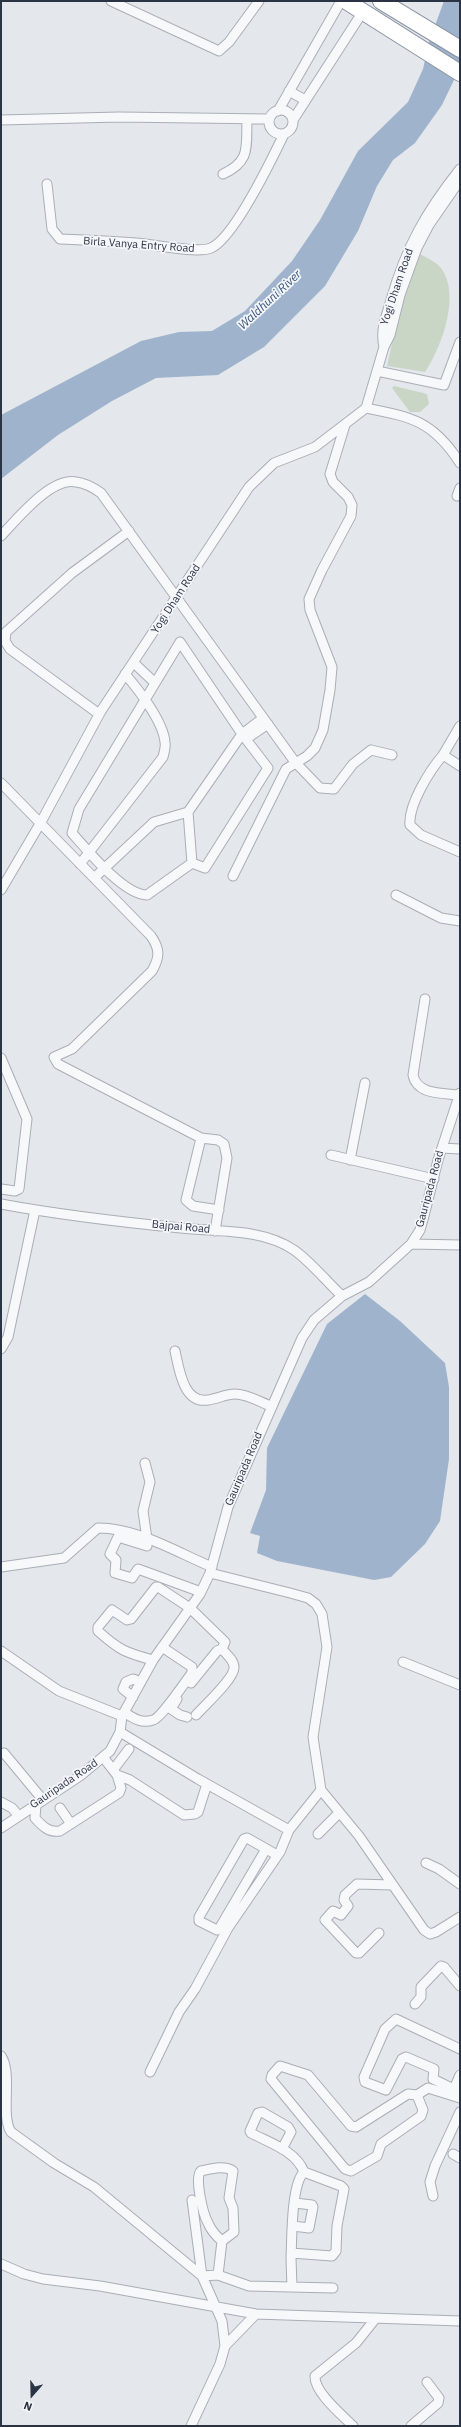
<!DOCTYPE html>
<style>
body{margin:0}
#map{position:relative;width:461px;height:2427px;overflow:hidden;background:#e4e7ec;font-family:"IBM Plex Sans",sans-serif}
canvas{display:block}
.frame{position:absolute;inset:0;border:2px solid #2b3445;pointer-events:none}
.north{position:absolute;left:12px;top:2375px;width:40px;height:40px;-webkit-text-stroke:3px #f4f6f9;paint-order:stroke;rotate:200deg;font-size:11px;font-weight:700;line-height:16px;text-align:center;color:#2b3445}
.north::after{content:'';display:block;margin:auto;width:14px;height:18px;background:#2b3445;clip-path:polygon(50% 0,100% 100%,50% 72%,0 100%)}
</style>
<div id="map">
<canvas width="461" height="2427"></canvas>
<div class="frame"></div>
<div class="north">N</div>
</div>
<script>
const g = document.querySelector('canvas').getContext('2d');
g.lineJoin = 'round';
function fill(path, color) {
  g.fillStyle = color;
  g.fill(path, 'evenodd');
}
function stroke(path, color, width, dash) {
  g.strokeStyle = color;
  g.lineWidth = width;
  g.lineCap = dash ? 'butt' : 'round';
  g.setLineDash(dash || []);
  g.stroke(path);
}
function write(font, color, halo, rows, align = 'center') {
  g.font = font + ' "IBM Plex Sans",sans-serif';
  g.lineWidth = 3.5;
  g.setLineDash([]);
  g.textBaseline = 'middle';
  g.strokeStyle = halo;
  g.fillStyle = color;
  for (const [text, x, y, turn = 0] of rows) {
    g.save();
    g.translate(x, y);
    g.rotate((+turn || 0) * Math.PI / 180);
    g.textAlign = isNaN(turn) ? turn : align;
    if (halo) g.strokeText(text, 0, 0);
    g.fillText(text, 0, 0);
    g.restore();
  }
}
const green = new Path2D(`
 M420 254C427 258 436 262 441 268 461 294 442 347 425 372L387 366 402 299Z
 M394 386 427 394 429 404 420 412H410L392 388Z`);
const water = new Path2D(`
 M444 1H460V65L454 80 442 105 415 143 393 160 377 186 358 231 325 286 264 347 218 375 156 378 112 401 58 435 1 479V415L141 341 179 332 212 331 245 311 292 261 320 220 358 151 408 102 423 69 429 42Z
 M365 1294 400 1321 445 1363 449 1387V1459L440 1521 425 1544 391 1577 374 1580 277 1561 257 1553 260 1536 250 1533 266 1490 267 1448 327 1324Z`);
const street = new Path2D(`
 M111 1 219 51 229 42 259 1
 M289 91 305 100
 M269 122a12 12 0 1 1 24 0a12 12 0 1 1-24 0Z
 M278 111 341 1
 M1 120 119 117 269 119
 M293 120 362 13
 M223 174C251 161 246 147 247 119
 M47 184 52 229 60 239C85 240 110 241 136 243 152 244 197 254 211 248 234 238 272 159 284 134
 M384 347C380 330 386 317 391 300 406 247 426 212 460 169
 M377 371 444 385 460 342
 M366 408C412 417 433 421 460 463
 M457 496 460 488
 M1 536C17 519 51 477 76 482 86 483 94 488 101 493L295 762 320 788 334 789 353 764 371 750 392 755
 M134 663 155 683
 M99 714 10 649 5 641 6 632 72 573 129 531
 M460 726 443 755 460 766
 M246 739 268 724
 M443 755C430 770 408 805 410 825L421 835 460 852
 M1 783 151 936C160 949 160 957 152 971L72 1049 54 1057 58 1064 201 1138 218 1140 224 1144 227 1158 215 1231
 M188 812 192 863 205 868 268 768 242 734 263 718
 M80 864 163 757C164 753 166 746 165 742 163 721 138 689 125 674
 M233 876 286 769 307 756 315 748 323 730 330 690 332 667 310 610 309 599 322 570 351 516 352 505 348 497 333 482 330 474 345 425
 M94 878 154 822 188 812 242 734 180 642 79 809 72 833C87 850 124 895 147 895L192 863
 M1 890 41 822 101 711 249 487 274 463 315 447 366 408 384 347 390 335 400 295 417 248 429 225 460 180
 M396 895 441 918 460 921
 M425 999 413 1075C417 1095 442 1093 459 1095
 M1 1058 27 1119 19 1189 15 1191 1 1189
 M201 1138 186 1200 193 1206 219 1210
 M442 1148 460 1149
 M331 1155 434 1179
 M350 1160 365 1083
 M1 1204C60 1215 121 1222 181 1228 217 1232 262 1228 294 1250 311 1262 326 1281 342 1296
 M411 1244 460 1245
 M1 1349 8 1337 35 1210
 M175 1351C179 1368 183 1404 208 1400 217 1399 226 1394 235 1394 247 1394 260 1402 271 1406
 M145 1463 150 1482 143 1511 147 1539
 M147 1546 118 1537 110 1554 116 1560 115 1573 132 1578 138 1569 201 1592
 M1 1567 64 1558 98 1528C138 1528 176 1552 212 1567
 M210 1573 290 1593 308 1598 316 1604 322 1614 327 1647 313 1737 321 1790 359 1836 424 1930 430 1934 436 1932 460 1917
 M1 1651 59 1691 122 1716
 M153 1660C126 1653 119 1650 98 1631V1627L112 1610 127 1620 131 1619 156 1587H158L190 1608 225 1642 222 1649C226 1654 234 1660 234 1667 235 1678 204 1706 196 1715
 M403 1662 460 1685
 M191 1683 217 1651 222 1649
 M133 1697 123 1689 126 1682 133 1679 141 1682
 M177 1699 171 1709 180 1715 187 1717
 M124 1712C133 1718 141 1724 153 1720 161 1718 185 1682 192 1673V1667L162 1647
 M120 1732 198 1779 289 1830 321 1790
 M4 1753 43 1800
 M103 1757 117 1775 130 1780 184 1815 195 1814 198 1812 207 1784
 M113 1770 129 1749
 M1 1802 12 1808 18 1815
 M36 1805 35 1818C42 1826 49 1833 60 1831L119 1793 121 1788 117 1775
 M60 1808 71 1824
 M1 1828 80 1776 110 1751 120 1732 122 1716 153 1660 200 1594 210 1573 228 1507 302 1338 314 1320 342 1296 369 1282 411 1244 420 1230 424 1216 438 1160 460 1093
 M318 1834 339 1813
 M266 1849 219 1929 217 1930 199 1921V1917L244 1839 247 1838 277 1855
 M426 1863 439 1869 460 1884
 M379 1933 359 1953H356L325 1920 333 1911 341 1915 348 1906 344 1900 345 1895 357 1884 392 1885
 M415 2004 421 1997V1987L441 1966 444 1967 460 1986
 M460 2049 396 2019 385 2029 364 2077 365 2082 386 2090 402 2059 406 2057 434 2069 433 2079 460 2092
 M1 2056C13 2073 0 2115 11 2132L54 2163 94 2187 202 2276 222 2321 225 2346 220 2364 191 2426
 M150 2072 179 2012 195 1989 228 1928 280 1852 289 1830
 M454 2089 460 2075
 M417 2095 423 2110 421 2116 381 2144 377 2156 351 2171 345 2169 271 2079 272 2075 280 2066 308 2075 351 2126 356 2127 408 2094 417 2095 428 2088 460 2098
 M282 2149 291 2132 288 2127 262 2112 258 2113 250 2131 251 2133C270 2143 296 2151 304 2172
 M453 2154 460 2158
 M433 2196 430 2182 435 2166 460 2112
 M192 2200 202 2276 218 2275 249 2286 333 2288
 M293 2226 309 2228 313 2207 312 2205 295 2203
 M291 2253 332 2256 336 2251 337 2226 344 2189 341 2186 304 2172C291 2184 292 2239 291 2258L292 2287
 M1 2264 24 2274 43 2279 100 2286 256 2314 460 2321
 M218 2275 222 2241 234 2232 233 2208 229 2198 233 2171C224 2165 211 2169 201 2171 194 2177 203 2214 208 2223 211 2230 216 2236 222 2241
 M225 2346 256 2314
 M353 2426C342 2415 314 2392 315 2376L356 2343 376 2318
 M411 2426 438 2403 439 2398 427 2382`);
const highway = new Path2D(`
 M346 1 460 73
 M381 1 460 49`);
const streetNames = [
 ["Birla Vanya Entry Road",139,245,4],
 ["Yogi Dham Road",397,287,-71],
 ["Yogi Dham Road",176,599,-57],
 ["Gauripada Road",430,1189,-75],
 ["Bajpai Road",181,1227,5],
 ["Gauripada Road",244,1469,-67],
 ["Gauripada Road",64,1784,-34]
];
const waterNames = [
 ["Waldhuni River",270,300,-43]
];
fill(green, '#c9d6c5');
fill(water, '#9fb4cc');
stroke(street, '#a9aeb7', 11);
stroke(highway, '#8b94a3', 18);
stroke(street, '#f7f8fa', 9);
stroke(highway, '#fff', 16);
write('11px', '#2b3445', '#f4f6f9', streetNames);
write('italic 12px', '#34527a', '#f4f6f9', waterNames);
</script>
